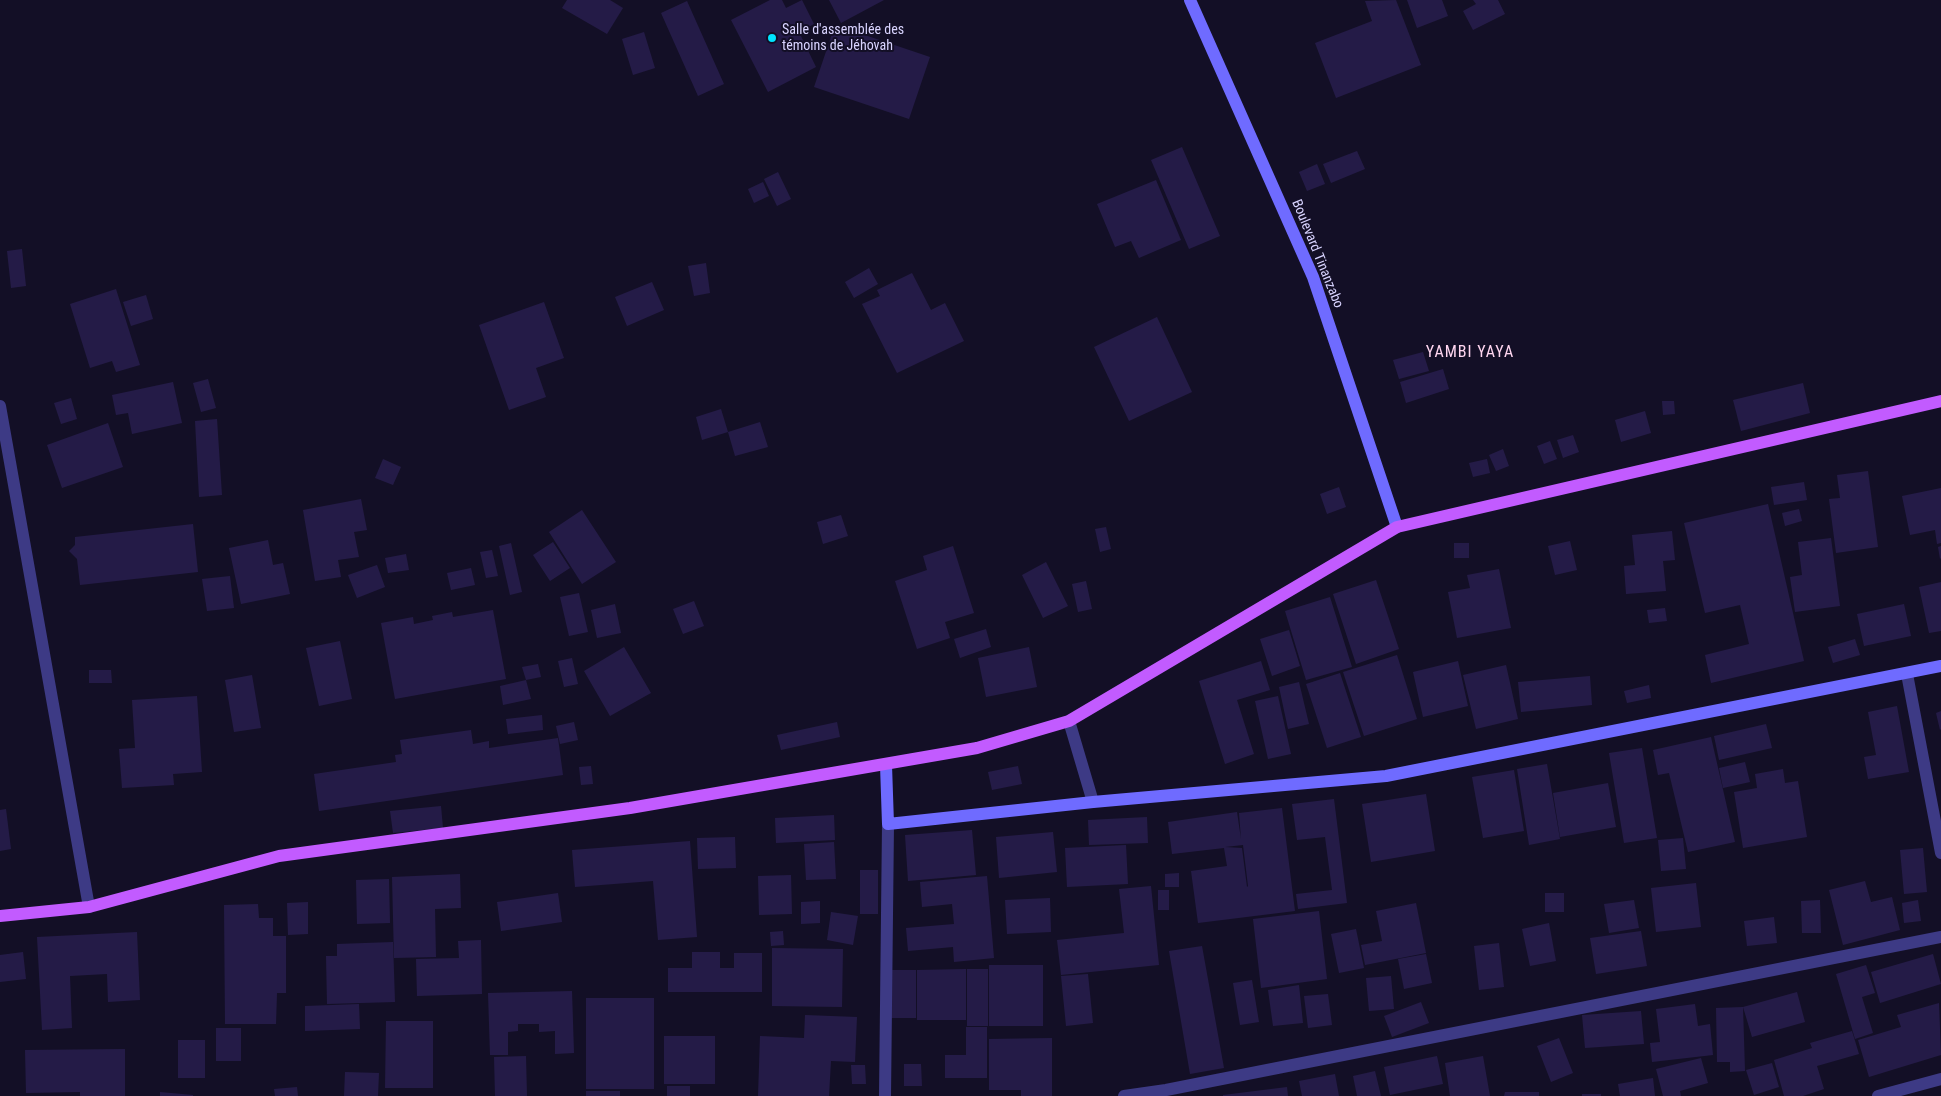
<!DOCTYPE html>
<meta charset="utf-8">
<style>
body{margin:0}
canvas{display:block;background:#130f26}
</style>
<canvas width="1941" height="1096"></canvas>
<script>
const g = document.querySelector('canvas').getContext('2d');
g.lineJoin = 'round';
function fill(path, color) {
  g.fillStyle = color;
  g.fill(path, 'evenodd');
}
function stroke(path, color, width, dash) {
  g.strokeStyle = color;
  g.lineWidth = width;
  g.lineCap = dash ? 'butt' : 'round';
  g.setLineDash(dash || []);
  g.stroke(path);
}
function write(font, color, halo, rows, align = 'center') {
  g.font = font + ' "Roboto Condensed",sans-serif';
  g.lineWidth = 4;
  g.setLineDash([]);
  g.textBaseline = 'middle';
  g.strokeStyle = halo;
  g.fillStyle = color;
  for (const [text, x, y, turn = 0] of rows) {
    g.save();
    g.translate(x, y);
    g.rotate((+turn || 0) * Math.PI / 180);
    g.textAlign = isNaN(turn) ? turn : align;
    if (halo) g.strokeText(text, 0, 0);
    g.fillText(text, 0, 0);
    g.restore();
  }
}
const building = new Path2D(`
 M567 0H610L623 8 607 34 562 8Z
 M770 0H782L786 8 802 0 814 24 799 32 816 67 768 92 731 20Z
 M829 0H884L841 23Z
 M1396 0 1421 65 1336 98 1315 43 1372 21 1365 1Z
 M1407 0H1442L1448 16 1417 28Z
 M1473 0H1498L1505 14 1473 30 1463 11 1476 4Z
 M687 1 724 84 698 96 661 13Z
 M835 25 930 57 909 119 814 87Z
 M644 32 655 68 633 75 622 39Z
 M1182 147 1220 236 1189 249 1151 160Z
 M1357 151 1365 169 1331 183 1323 164Z
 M1317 164 1325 184 1307 191 1299 172Z
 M778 172 791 199 777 206 764 179Z
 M1156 180 1181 240 1139 258 1131 241 1115 247 1097 204Z
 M763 182 769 196 754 203 748 189Z
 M22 249 26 286 11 288 7 251Z
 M706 263 710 293 694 296 688 266Z
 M869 268 878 284 854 298 845 282Z
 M912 273 931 310 945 303 964 341 897 373 862 304 880 296 877 290Z
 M652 282 664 310 627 326 615 297Z
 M116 289 140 365 116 372 112 361 90 368 70 304Z
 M146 295 153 319 131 326 123 302Z
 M544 302 564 358 536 368 546 397 509 410 479 325Z
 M1157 317 1192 392 1129 421 1094 347Z
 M1423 352 1429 371 1399 379 1393 360Z
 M1443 369 1449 389 1406 403 1400 382Z
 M208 379 216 408 201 412 193 383Z
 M173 382 182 423 132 434 128 413 116 415 112 395Z
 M1803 383 1810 413 1741 431 1733 400Z
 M71 398 77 419 61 424 54 403Z
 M1662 401H1674L1675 414 1663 415Z
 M721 409 728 432 702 440 696 417Z
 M1645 411 1651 433 1621 442 1615 420Z
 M217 419 222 495 199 497 195 421Z
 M760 422 768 447 735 456 728 432Z
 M108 423 123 467 62 488 47 445Z
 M1573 435 1579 452 1563 458 1557 440Z
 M1550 441 1557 459 1544 464 1537 446Z
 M1503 449 1509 466 1496 471 1489 455Z
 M383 459 401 467 393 485 375 478Z
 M1487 459 1490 473 1473 477 1469 463Z
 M1868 471 1878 547 1836 553 1829 499 1840 498 1837 475Z
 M1804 482 1807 500 1774 505 1771 487Z
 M1339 487 1346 507 1327 514 1320 494Z
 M1941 488V543L1937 544 1935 530 1910 535 1902 496Z
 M361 499 367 530 354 532 359 557 338 560 341 577 315 581 303 510Z
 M1768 504 1804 661 1711 683 1705 655 1749 644 1740 605 1705 613 1684 523Z
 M1799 509 1802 521 1785 526 1782 513Z
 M582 510 616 562 582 584 549 532Z
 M841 515 848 536 823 544 817 522Z
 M193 524 198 572 80 585 77 559 69 551 75 545V537Z
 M1106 527 1111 549 1100 552 1095 529Z
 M1672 531 1675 560 1663 561 1666 591 1626 594 1624 566 1635 565 1632 535Z
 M1831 538 1840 606 1795 612 1790 577 1802 575 1798 542Z
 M268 540 273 565 283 563 290 594 241 604 229 548Z
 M1570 541 1577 570 1555 575 1548 546Z
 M553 542 570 568 550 581 533 555Z
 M511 543 522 592 510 595 499 546Z
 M1454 543H1469V558H1454Z
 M953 546 974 613 945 622 950 638 917 649 895 581 927 570 923 556Z
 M1941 546V558L1940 559 1938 547Z
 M492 550 498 576 486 578 480 552Z
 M406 554 409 570 388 573 385 558Z
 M1046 562 1068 606 1043 618 1022 575Z
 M377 565 385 587 357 598 348 575Z
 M471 568 475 585 451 590 447 573Z
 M1499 569 1511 628 1457 638 1448 592 1470 588 1467 575Z
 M230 576 234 608 207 611 202 579Z
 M1376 580 1399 649 1356 664 1333 594Z
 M1086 581 1092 609 1078 612 1072 584Z
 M1941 582V631L1929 633 1919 587Z
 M579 593 588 632 569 636 560 597Z
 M1330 597 1352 667 1306 680 1285 611Z
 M694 601 704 626 683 634 673 609Z
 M615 604 621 633 597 638 591 610Z
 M1904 604 1911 636 1864 646 1857 614Z
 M1665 608 1667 621 1649 623 1647 610Z
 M493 610 506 679 395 699 381 623 413 617 414 624 433 620 432 616 452 612 453 617Z
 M986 629 991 647 960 658 954 639Z
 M1289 630 1300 666 1272 676 1260 639Z
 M1855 639 1860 655 1833 663 1828 647Z
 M340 641 352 699 319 706 306 648Z
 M624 647 651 693 610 716 584 671Z
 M1029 647 1037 687 986 697 978 658Z
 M1397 655 1417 719 1364 736 1343 672Z
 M572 658 578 684 564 687 558 661Z
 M1261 661 1270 690 1237 700 1254 754 1225 764 1199 681Z
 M1458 661 1468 706 1423 717 1413 672Z
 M538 664 541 677 526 680 531 699 503 705 500 686 526 680 522 667Z
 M1506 665 1518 719 1476 729 1463 675Z
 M89 670H111L112 683H89Z
 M1340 673 1361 737 1327 748 1306 684Z
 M252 675 261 728 234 732 225 680Z
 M1590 676 1592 705 1521 712 1518 682Z
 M1299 682 1309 724 1288 729 1279 687Z
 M1649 685 1651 698 1627 703 1624 691Z
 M197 696 202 772 173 774 174 785 122 788 119 749 135 748 132 700Z
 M1278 696 1291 754 1268 759 1255 701Z
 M1897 706 1909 772 1868 779 1864 757 1876 755 1868 712Z
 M1941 711V729L1940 730 1936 713Z
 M542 715 543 730 508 734 506 719Z
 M574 722 578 740 560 744 556 726Z
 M837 722 840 737 781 750 777 735Z
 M1766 724 1772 748 1719 760 1714 736Z
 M471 730 473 744 489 741V748L558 738 563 775 319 811 314 774 396 762 395 755 402 754 400 740Z
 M1711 737 1735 842 1688 852 1669 773 1658 775 1653 750Z
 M1642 748 1657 838 1624 843 1609 753Z
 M1745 762 1750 782 1723 788 1719 768Z
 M1547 764 1560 839 1529 845 1517 769Z
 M591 766 593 784 581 785 579 767Z
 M1018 766 1022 784 992 790 988 772Z
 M1783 769 1785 783 1798 781 1807 837 1743 848 1734 792 1757 788 1755 774Z
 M1514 770 1524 831 1483 838 1472 777Z
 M1608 783 1616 827 1560 837 1553 793Z
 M1426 794 1435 851 1371 862 1362 804Z
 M1334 799 1347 903 1298 909 1296 894 1332 890 1325 837 1297 840 1292 804Z
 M441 806 443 828 393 833 390 811Z
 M1282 808 1295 911 1198 923 1191 871 1227 866 1224 848 1172 854 1168 822 1237 812 1241 839 1239 813ZM1243 845 1248 886 1247 887 1242 848 1225 847Z
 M6 809 11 849 0 851V810Z
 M834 815 835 840 776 843 775 818Z
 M1147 817 1148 843 1089 845 1088 820Z
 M972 830 976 875 908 881 905 835Z
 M1053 832 1057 872 999 878 996 837Z
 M735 837 736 868 698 869 697 838Z
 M1683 838 1686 869 1661 871 1658 840Z
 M690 841 697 937 658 940 653 881 575 887 572 850Z
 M834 842 836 879 806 880 804 844Z
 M1126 845 1128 884 1067 887 1065 848Z
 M1923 848 1927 892 1904 894 1900 850Z
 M860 870H878V914H860Z
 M1179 873V887H1165V874Z
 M460 874 461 908 435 909 436 957 394 958 392 877Z
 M791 875 792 914 759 915 758 876Z
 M987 876 994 958 954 962 953 947 908 951 906 928 954 924 952 904 922 907 920 882Z
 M389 879 390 923 357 924 356 880Z
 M1865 881 1871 902 1892 897 1900 930 1843 945 1829 890Z
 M1696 883 1701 927 1656 932 1651 888Z
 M1151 886 1159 965 1061 975 1057 940 1124 933 1119 889Z
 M1158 890H1169V910H1158Z
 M558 893 562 922 501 931 497 902Z
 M1545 893H1564V912H1545Z
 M1050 898 1051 932 1007 934 1005 900Z
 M1634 900 1639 928 1609 933 1604 904Z
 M1820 900 1821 933H1802L1801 901Z
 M1918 900 1921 921 1904 923 1902 903Z
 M820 901V923L801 924V902Z
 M308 902V934L288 935 287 903Z
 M1416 903 1426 953 1365 965 1361 945 1382 941 1376 911Z
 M258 904 259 918H273V936H286V993H277L276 1024H225L224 905Z
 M1319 911 1327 979 1261 988 1253 919Z
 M831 912 858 916 853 945 827 940Z
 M1774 917 1777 943 1747 946 1744 921Z
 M1549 923 1556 961 1530 966 1522 929Z
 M1356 929 1364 968 1339 973 1331 934Z
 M783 931 784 945 771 946 770 932Z
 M1641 931 1647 966 1596 974 1590 938Z
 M137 932 140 1000 108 1002 107 974 70 976 72 1028 42 1030 37 937Z
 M481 940 482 994 417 996 416 959 459 958 458 941Z
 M393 942 395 1002 327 1004 326 956H337V944Z
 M1499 943 1504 987 1479 990 1474 946Z
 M1202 946 1224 1068 1190 1074 1169 951Z
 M772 948 843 949 842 1007 772 1006Z
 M23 952 26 979 0 982V955Z
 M692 952H720V968H734V953H762V992H668V968H692Z
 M1426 954 1432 983 1404 989 1398 959Z
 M1933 954 1941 984 1880 1003 1871 972Z
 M989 965H1043V1026H989Z
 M1866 965 1875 993 1862 997 1873 1033 1855 1039 1836 974Z
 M966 969V1020H917V970Z
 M967 969H988V1026H967Z
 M890 970H916V1018H890Z
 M1088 974 1093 1023 1066 1026 1061 976Z
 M1391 976 1394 1009 1369 1011 1366 978Z
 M1252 980 1259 1022 1240 1025 1233 983Z
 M1299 985 1303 1023 1273 1026 1268 990Z
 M572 991 574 1053 555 1054V1031L539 1032V1024H518V1031L508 1032V1055H490L488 993Z
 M1797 992 1805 1022 1752 1037 1743 1007Z
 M1328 994 1332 1025 1308 1028 1304 996Z
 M586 998H654V1089H586Z
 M1421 1002 1429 1023 1392 1037 1384 1016Z
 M1939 1003 1941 1055 1869 1077 1858 1040 1901 1027 1897 1015Z
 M359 1004 360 1029 305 1031V1006Z
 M1695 1004 1698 1026 1710 1024 1713 1055 1652 1062 1650 1043 1660 1042 1656 1009Z
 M1743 1007 1745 1071 1730 1072V1062H1717L1716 1008Z
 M1641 1011 1644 1044 1585 1048 1582 1015Z
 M805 1015 857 1017 855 1062 831 1061 829 1096H758L760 1036 804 1038Z
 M386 1021H433V1088H385Z
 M966 1027H987V1078H945V1055H966Z
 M216 1028H241V1061H216Z
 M1852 1031 1859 1054 1817 1066 1824 1089 1803 1096H1784L1774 1060 1812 1048 1810 1043Z
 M664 1036H715V1084H664Z
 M1052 1038V1096H1021V1090H989V1039Z
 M1559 1038 1573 1073 1551 1082 1537 1046Z
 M178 1040H205V1078H178Z
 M125 1049V1096H80V1092L26 1093 25 1050Z
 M526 1056 527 1096H495L494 1057Z
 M1437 1056 1443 1084 1390 1095 1384 1067Z
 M1483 1056 1490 1096H1450L1445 1063Z
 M1701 1058 1708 1083 1680 1091 1681 1096H1663L1656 1069Z
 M1772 1063 1779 1087 1754 1095 1746 1070Z
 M904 1064H921L922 1086H904Z
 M851 1065H865L866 1084H852Z
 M1375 1071 1381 1096H1357L1353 1076Z
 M345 1072 379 1073 378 1096H344Z
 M1335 1074 1339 1096H1302L1299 1081Z
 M1653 1078 1655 1096H1620L1618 1084Z
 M667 1086H690V1096H667Z
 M297 1087 298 1096H275L274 1089Z
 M1287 1087 1288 1096H1223V1095Z
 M586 1091H620V1096H586Z
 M160 1092 193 1095V1096H160Z
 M1505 1092H1539V1096H1504Z
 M1582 1094H1601V1096H1582Z`);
const street = new Path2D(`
 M0 406 89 907
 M1907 674 1941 853
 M1069 721 1093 802
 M885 1096 888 824
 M1124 1096 1166 1090 1941 937
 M1878 1096 1941 1079`);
const secondary = new Path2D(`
 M1190 0 1313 277 1397 527
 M886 765 888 824 1093 802 1386 776 1941 666`);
const primary = new Path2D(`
 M0 916 89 907 279 856 630 808 977 748 1069 721 1397 527 1941 401`);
const markers = [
 [772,38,5,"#00e5ff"]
];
const poiNames = [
 ["Salle d'assemblée des",782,30],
 ["témoins de Jéhovah",782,46]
];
const streetNames = [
 ["Boulevard Tinanzabo",1317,254,68]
];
const quarterNames = [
 ["YAMBI YAYA",1470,353]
];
fill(building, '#241b47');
stroke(street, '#3d3a85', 12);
stroke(secondary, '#6f6bff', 12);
stroke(primary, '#c25bff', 12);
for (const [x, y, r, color] of markers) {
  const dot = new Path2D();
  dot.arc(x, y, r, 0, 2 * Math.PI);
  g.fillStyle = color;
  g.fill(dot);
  stroke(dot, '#130f26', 2);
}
write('14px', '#d9d4ff', '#130f26', poiNames, 'left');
write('14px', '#d9d4ff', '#130f26', streetNames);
g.letterSpacing = '1px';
write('16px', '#ffd6f0', '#130f26', quarterNames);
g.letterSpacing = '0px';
</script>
